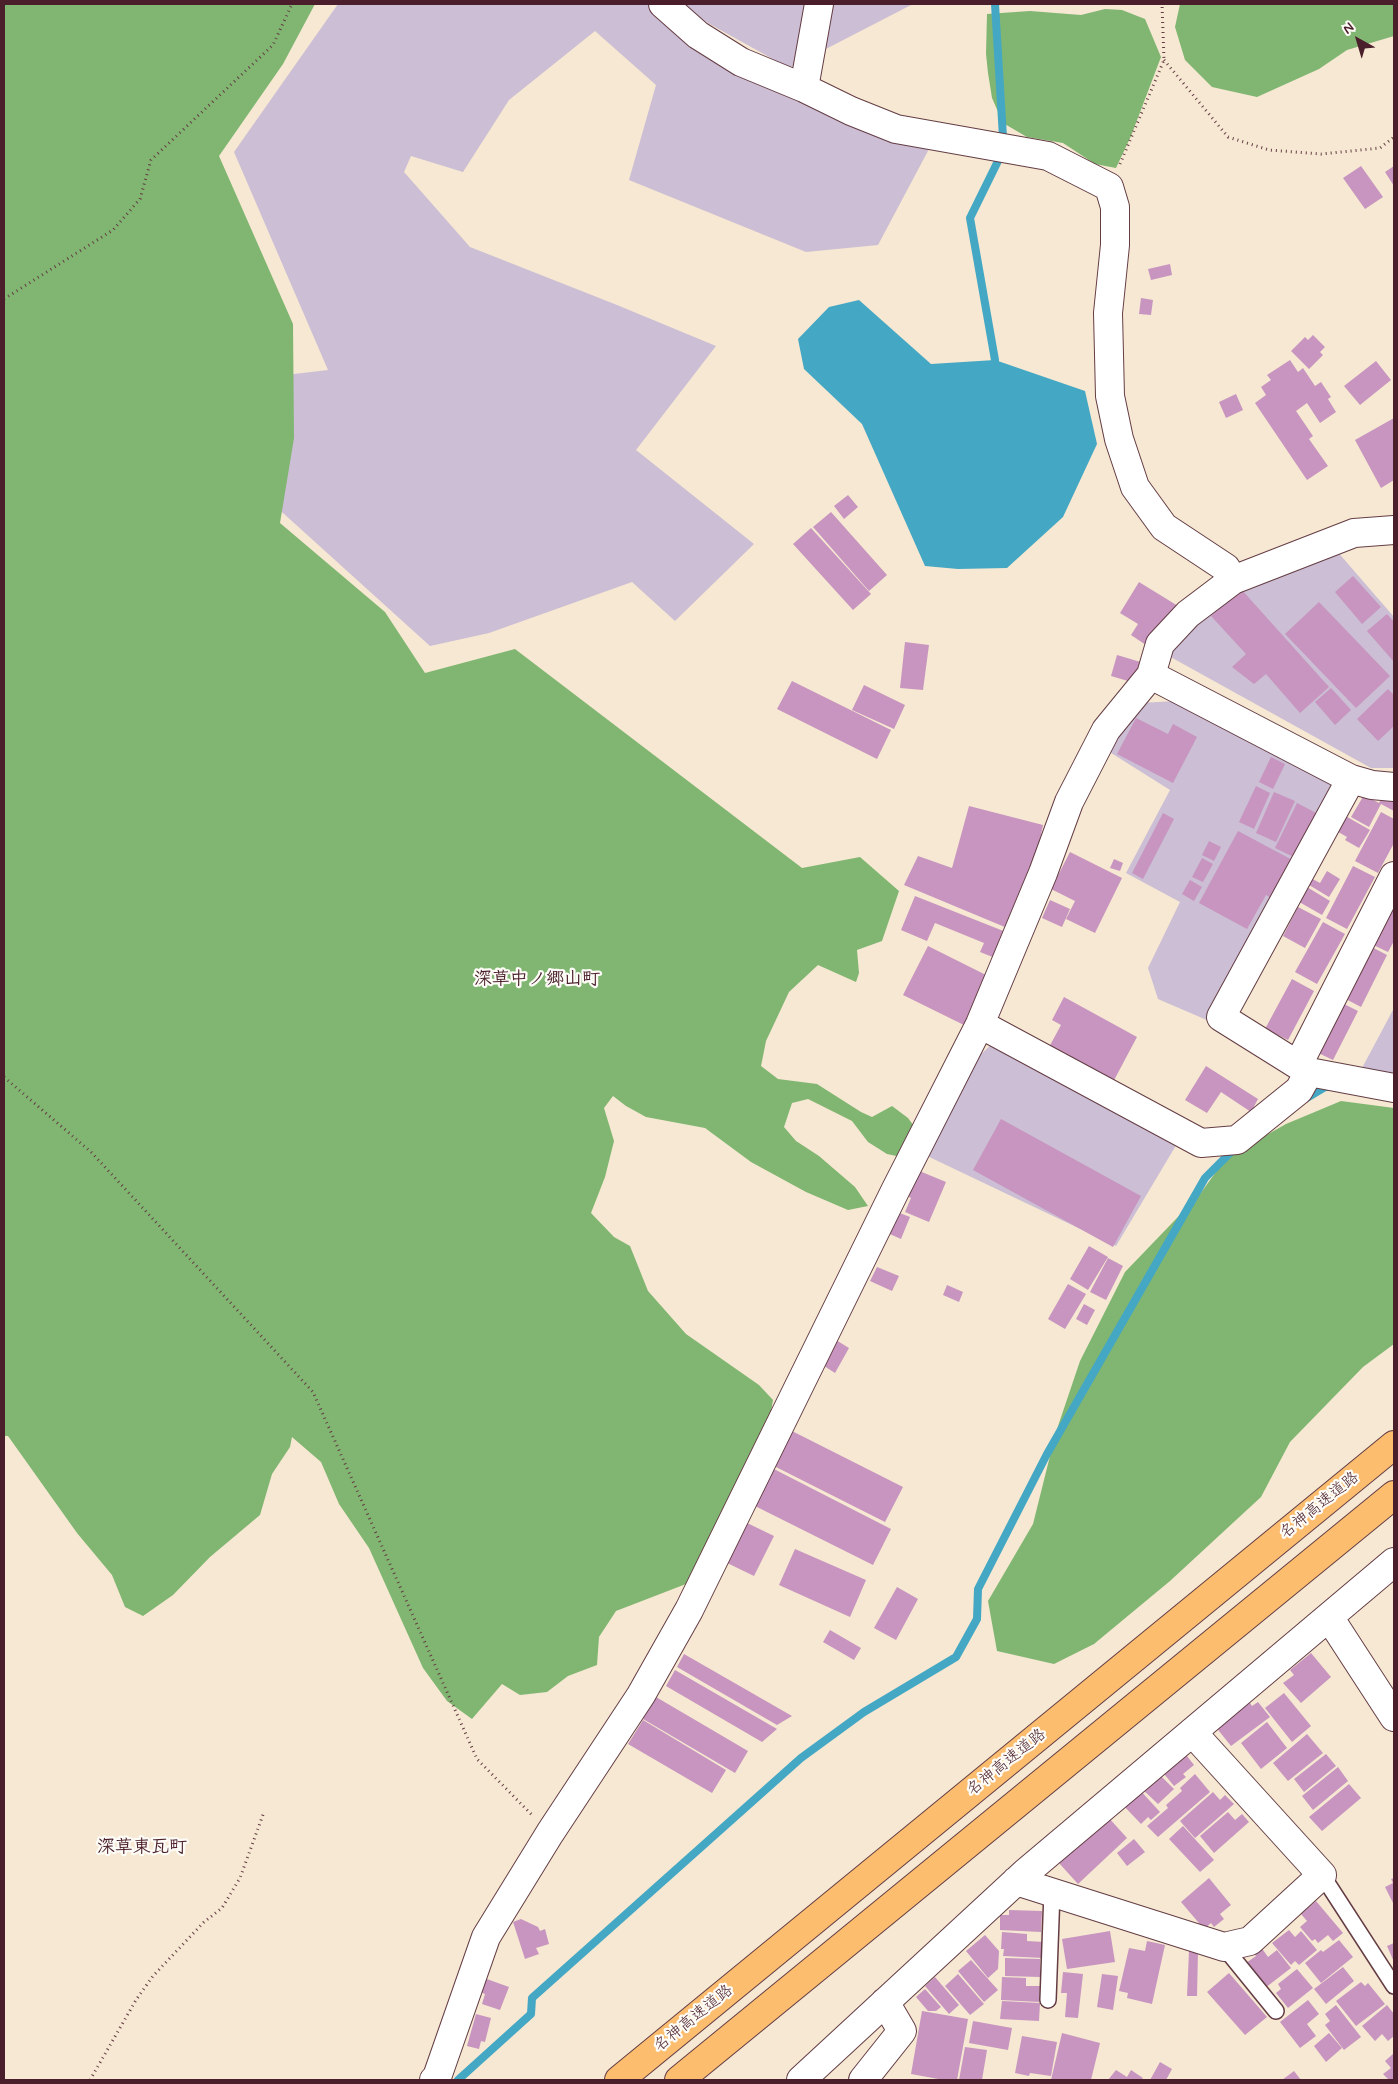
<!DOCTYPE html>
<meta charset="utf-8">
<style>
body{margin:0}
#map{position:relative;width:1398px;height:2084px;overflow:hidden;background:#f6e8d2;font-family:Mynerve,sans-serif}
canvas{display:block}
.frame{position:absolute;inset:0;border:5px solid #4a1f2b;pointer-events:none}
.north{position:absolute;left:1333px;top:15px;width:50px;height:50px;-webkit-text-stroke:4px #fdfcf7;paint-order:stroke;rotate:321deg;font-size:14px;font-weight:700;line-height:20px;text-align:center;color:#4a1f2b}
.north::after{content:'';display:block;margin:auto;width:18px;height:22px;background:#4a1f2b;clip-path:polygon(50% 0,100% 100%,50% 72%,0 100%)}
</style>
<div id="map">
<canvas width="1398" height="2084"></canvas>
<div class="frame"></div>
<div class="north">N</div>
</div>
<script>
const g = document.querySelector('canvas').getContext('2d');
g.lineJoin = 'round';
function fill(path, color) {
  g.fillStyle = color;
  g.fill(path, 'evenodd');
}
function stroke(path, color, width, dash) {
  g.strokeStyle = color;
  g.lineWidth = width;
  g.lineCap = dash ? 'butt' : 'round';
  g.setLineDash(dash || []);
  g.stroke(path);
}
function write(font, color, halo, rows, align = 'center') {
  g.font = font + ' Mynerve,"Klee One",sans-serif';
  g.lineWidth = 4.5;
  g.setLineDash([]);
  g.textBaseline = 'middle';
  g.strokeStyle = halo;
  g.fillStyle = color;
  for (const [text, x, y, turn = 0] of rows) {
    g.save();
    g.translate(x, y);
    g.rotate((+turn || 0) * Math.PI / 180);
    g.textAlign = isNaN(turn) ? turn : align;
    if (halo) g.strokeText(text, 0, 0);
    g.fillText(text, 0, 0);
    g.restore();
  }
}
const industrial = new Path2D(`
 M338 4H652L695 43 793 99 929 149 878 245 806 252 629 180 656 85 595 31 509 100 463 172 411 156 404 172 470 247 617 305 716 346 636 450 754 544 675 621 632 582 489 633 430 646 241 475 209 384 328 370 234 152Z
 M683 4H913L789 68 706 22Z
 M1336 550 1394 617V768H1371L1167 655 1188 627 1240 586Z
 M1177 701 1336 787 1209 1021 1158 999 1148 968 1180 902 1126 873 1170 790 1108 751 1139 703Z
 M1394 1008V1080L1361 1070Z
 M996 1040 1178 1142 1116 1246 923 1154 976 1059Z`);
const forest = new Path2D(`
 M4 4H315L283 64 219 156 293 324 294 438 280 523 385 612 425 673 515 649 802 868 860 857 899 891 882 941 857 950 859 973 856 982 818 965 789 992 766 1041 761 1066 778 1079 817 1084 861 1112 872 1117 892 1106 908 1118 919 1133 906 1158 887 1154 868 1142 852 1121 808 1099 792 1103 784 1127 796 1141 819 1156 855 1187 868 1206 848 1210 806 1192 751 1162 705 1128 646 1117 626 1106 613 1096 604 1108 614 1141 605 1177 591 1213 614 1237 630 1246 648 1291 686 1334 759 1385 773 1400 769 1423 749 1469 686 1584 616 1611 599 1637 597 1665 568 1676 547 1692 520 1695 502 1684 472 1719 447 1701 423 1668 369 1548 339 1504 321 1462 292 1437 290 1447 272 1474 260 1515 210 1557 173 1595 143 1616 125 1607 112 1575 77 1533 8 1436H4Z
 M1180 4H1394V36L1347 50 1319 69 1257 97 1212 87 1185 60 1175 27Z
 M1105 9 1122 10 1145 19 1161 57 1131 136 1116 168 1095 164 1063 143 1027 137 1003 123 992 98 988 73 986 54 987 14 1030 11 1081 15Z
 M1341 1101 1394 1108V1344L1363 1367 1290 1442 1261 1497 1170 1581 1094 1644 1054 1664 997 1651 988 1601 1033 1524 1056 1432 1080 1361 1125 1272 1200 1194 1226 1158 1286 1124Z`);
const water = new Path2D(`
 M859 300 931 364 995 360 1085 391 1097 444 1063 517 1007 568 958 569 925 566 862 424 804 369 798 339 829 307Z`);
const stream = new Path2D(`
 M995 4 1003 137
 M995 360 970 218 998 161
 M1305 1099 1325 1087H1330
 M458 2080 531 2014 532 1998 801 1758 864 1712 956 1657 977 1619 978 1589 1047 1454 1205 1178 1235 1148`);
const building = new Path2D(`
 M1361 166 1383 197 1365 209 1343 178Z
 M1394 166V186L1385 172Z
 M1170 264 1172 275 1151 280 1148 269Z
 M1141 298 1153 300 1151 315 1139 314Z
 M1313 335 1325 347 1320 352 1323 355 1309 369 1291 351 1305 337 1308 340Z
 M1290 360 1298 372 1303 368 1315 386 1321 382 1331 397 1328 399 1336 412 1320 423 1307 403 1296 411 1313 436 1309 439 1328 466 1307 480 1255 403 1266 395 1261 387 1271 380 1267 375Z
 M1376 361 1391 380 1360 405 1344 386Z
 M1236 394 1243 410 1226 418 1219 402Z
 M1394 418V480L1381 488 1355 440Z
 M848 495 858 507 844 519 834 506Z
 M831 512 887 575 869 591 813 527Z
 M811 528 871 594 853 610 793 544Z
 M1353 576 1381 607 1362 624 1335 592Z
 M1139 582 1178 606 1152 649 1131 635 1138 624 1120 613Z
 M1241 589 1329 687 1300 713 1266 674 1254 684 1232 667 1246 654 1211 616Z
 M1319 602 1390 676 1356 708 1285 634Z
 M1387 614 1394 622V662L1367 631Z
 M905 642 929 645 923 690 900 688Z
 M1117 655 1144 663 1138 684 1111 676Z
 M792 681 891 730 877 759 777 709Z
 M864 685 905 705 894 729 852 710Z
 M1331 688 1351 710 1335 725 1315 702Z
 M1388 689 1394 695V726L1378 741 1357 719Z
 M1136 718 1168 734 1173 724 1197 737 1173 783 1117 754Z
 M1271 757 1285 764 1273 789 1259 782Z
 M1256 786 1270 793 1254 829 1239 822Z
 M1387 788 1394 792V811L1381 804 1369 827 1351 817 1364 795 1379 803Z
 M1274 792 1295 801 1276 842 1256 833Z
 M1297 803 1320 815 1298 859 1275 848Z
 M969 806 1043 825 1030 889 1012 930 904 885 918 856 952 868Z
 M1381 812 1394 819V843L1378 873 1355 861Z
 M1163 813 1174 819 1143 879 1132 873Z
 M1342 814 1370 830 1359 848 1345 840 1347 837 1333 829Z
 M1238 831 1298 863 1277 901 1266 895 1247 929 1199 903Z
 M1209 841 1221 847 1214 861 1202 855Z
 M1070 852 1122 878 1095 933 1066 919 1075 901 1051 889Z
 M1202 858 1213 864 1203 882 1192 877Z
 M1114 859 1123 863 1120 871 1110 868Z
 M1353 866 1375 877 1347 929 1326 918Z
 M1327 871 1340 879 1329 897 1304 882 1307 876 1320 883Z
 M1190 880 1202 887 1194 901 1182 894Z
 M1302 884 1330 901 1322 915 1294 899Z
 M1394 889V941L1388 952 1367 942Z
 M915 896 1011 934 1000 960 980 952 984 943 935 923 927 941 901 930Z
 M1050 900 1070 909 1062 927 1042 918Z
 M1298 907 1321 919 1305 948 1283 936Z
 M1323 922 1345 934 1317 984 1295 972Z
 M1366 944 1387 955 1361 1007 1340 996Z
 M928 946 992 978 968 1027 903 995Z
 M1292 979 1314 991 1288 1040 1265 1029Z
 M1064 997 1137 1037 1112 1084 1048 1049 1061 1025 1052 1020Z
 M1338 1001 1358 1011 1333 1060 1312 1050Z
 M1206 1066 1258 1099 1251 1112 1221 1092 1207 1113 1185 1100Z
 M1001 1119 1141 1196 1113 1247 973 1170Z
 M917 1170 946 1182 929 1222 905 1212 911 1198 906 1195Z
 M892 1210 910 1217 901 1239 883 1231Z
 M1089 1246 1108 1257 1088 1290 1070 1279Z
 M1108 1258 1123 1266 1106 1300 1090 1292Z
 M877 1267 899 1276 892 1291 870 1281Z
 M1068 1284 1086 1294 1065 1329 1048 1319Z
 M947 1285 963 1292 959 1302 943 1295Z
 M1084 1304 1095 1310 1087 1325 1076 1319Z
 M831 1337 849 1348 835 1373 821 1364Z
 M788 1429 903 1487 885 1522 770 1464Z
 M768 1466 891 1529 873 1565 749 1503Z
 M743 1521 774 1536 754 1576 723 1561Z
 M795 1549 866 1580 850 1617 779 1585Z
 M897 1587 918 1599 896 1640 874 1628Z
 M830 1630 861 1648 854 1660 823 1642Z
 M1311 1653 1331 1677 1301 1703 1283 1683 1294 1675 1290 1670Z
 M684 1654 792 1716 777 1725 677 1667Z
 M675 1670 777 1729 762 1742 666 1686Z
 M1284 1693 1311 1726 1292 1742 1265 1708Z
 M656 1697 748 1751 735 1773 643 1719Z
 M1248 1700 1252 1706 1258 1702 1270 1717 1231 1746 1215 1726Z
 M643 1720 726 1770 712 1793 628 1744Z
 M1267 1722 1287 1748 1261 1769 1241 1743Z
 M1307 1734 1323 1753 1288 1781 1273 1763Z
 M1183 1751 1194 1765 1183 1774 1186 1777 1174 1786 1160 1769Z
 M1326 1754 1336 1766 1304 1792 1294 1779Z
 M1338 1767 1348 1781 1313 1810 1302 1796Z
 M1195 1774 1210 1792 1158 1837 1147 1826 1168 1808 1166 1805 1182 1791 1180 1788Z
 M1160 1775 1174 1789 1158 1804 1141 1788Z
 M1349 1784 1361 1798 1322 1831 1309 1817Z
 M1139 1789 1160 1812 1151 1820 1148 1817 1141 1824 1122 1804Z
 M1213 1792 1220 1800 1225 1795 1234 1804 1195 1838 1180 1821Z
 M1228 1812 1235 1820 1242 1814 1249 1822 1214 1853 1200 1836Z
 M1108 1817 1127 1838 1078 1884 1059 1863Z
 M1183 1826 1214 1860 1200 1872 1169 1839Z
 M1134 1839 1145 1852 1127 1866 1117 1853Z
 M1209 1878 1231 1905 1220 1914 1224 1919 1214 1927 1211 1923 1204 1929 1181 1902Z
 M1394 1878V1905L1385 1887 1393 1883 1391 1879Z
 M1316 1901 1343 1933 1333 1941 1328 1935 1318 1943 1315 1939 1312 1941 1300 1927 1307 1921 1301 1914Z
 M1009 1910 1042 1911 1041 1932 1000 1930V1915H1009Z
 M521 1919 538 1927 540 1931 545 1929 549 1944 536 1948 539 1954 525 1959 513 1922Z
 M1289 1930 1295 1937 1301 1931 1317 1950 1299 1965 1295 1961 1291 1965 1272 1943Z
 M1110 1931 1115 1962 1067 1969 1062 1939Z
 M1002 1932 1027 1934V1941L1044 1942 1043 1958 1003 1956 1004 1949H1001Z
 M985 1935 999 1951 998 1969 988 1978 966 1951Z
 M1339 1940 1353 1957 1321 1983 1305 1963 1321 1950 1323 1952Z
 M1147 1941 1165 1945 1152 2004 1127 1998 1128 1993 1119 1991 1129 1948 1145 1951Z
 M1394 1943V1962L1387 1946Z
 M1261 1947 1268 1957 1277 1950 1291 1968 1265 1988 1246 1963 1256 1956 1254 1953Z
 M1189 1951H1198L1197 1996H1187Z
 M1005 1958 1040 1959V1977L1005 1976Z
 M971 1960 998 1990 984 2002 958 1971Z
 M1343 1967 1354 1981 1326 2004 1314 1989Z
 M1297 1969 1313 1988 1288 2008 1276 1993 1281 1989 1278 1984Z
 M1063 1972 1083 1974 1078 2018 1065 2017 1067 1993H1061Z
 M1229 1973 1267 2017 1245 2035 1207 1992Z
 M958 1974 984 2004 970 2015 945 1986Z
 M1102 1974 1118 1976 1113 2010 1097 2007Z
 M935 1977 959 2005 949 2014 925 1986Z
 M1002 1977 1026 1978V1986H1040L1039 2002 1001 2000Z
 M484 1978 509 1987 500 2010 482 2004 485 1994 480 1992Z
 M1361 1982 1365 1986 1368 1983 1385 2004 1356 2026 1336 2001Z
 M925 1989 941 2007 936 2011H928L916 1997Z
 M1308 2000 1319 2014 1307 2024 1316 2036 1300 2048 1280 2022Z
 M1002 2001 1040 2003 1039 2021 1000 2019Z
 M1336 2005 1361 2037 1344 2050 1325 2025 1330 2021 1325 2014Z
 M1387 2005 1394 2014V2036L1388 2041 1382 2034 1375 2041 1362 2026Z
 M922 2011 968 2019 957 2080H944L911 2074Z
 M476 2014 491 2018 485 2042 481 2041 479 2049 467 2046Z
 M973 2021 1012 2028 1008 2050 969 2043Z
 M1062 2033 1100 2043 1091 2080H1051Z
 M1329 2033 1342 2048 1326 2062 1314 2046Z
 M1022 2036 1057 2042 1051 2076 1030 2073 1029 2076 1015 2073Z
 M965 2047 987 2050 982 2080H959Z
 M1394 2053V2080H1389L1383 2074 1391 2068 1385 2061Z
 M1160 2062 1172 2069 1166 2080H1150Z
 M1116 2070 1127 2077 1131 2070 1143 2078 1141 2080H1108Z
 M1294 2071 1301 2080H1282Z`);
const path = new Path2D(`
 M1164 60 1228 137 1269 150 1321 154 1380 148 1394 137
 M1120 164 1164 60 1162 4
 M4 299 113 230 140 199 151 160 273 45 292 4
 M4 1077 91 1152 313 1392 477 1759 532 1815
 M90 2080 136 2000 153 1976 204 1922 222 1908 240 1878 264 1812`);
const service = new Path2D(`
 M1322 1875 1394 1986
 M1224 1947 1276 2011
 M1048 2000 1052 1892`);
const minor = new Path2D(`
 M663 4 698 35 741 62 804 88 851 111 896 129 1048 156 1109 187 1115 207V245L1108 313 1110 396 1119 439 1135 487 1164 527 1226 568 1233 580
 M804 88 819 4
 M1151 675 1351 779 1372 785 1394 787
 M980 1024 1201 1143 1237 1140 1299 1090 1309 1072 1394 1088
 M1298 1065 1394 876
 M1309 1072 1221 1017 1351 779
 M1329 1617 1394 1717
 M1016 1881 1224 1947 1250 1941 1322 1875 1192 1732
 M434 2080 437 2077 486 1937 550 1833 641 1695 689 1610 895 1191 980 1024 1043 873 1069 802 1106 730 1151 675 1160 644 1188 614 1233 580 1354 533 1394 530
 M801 2080 1025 1873 1394 1562
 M863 2080 902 2031 885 2002`);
const motorway = new Path2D(`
 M619 2080 1394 1445
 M679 2080 1394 1495`);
const streetNames = [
 ["名神高速道路",1320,1506,-39],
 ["名神高速道路",1007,1763,-39],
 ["名神高速道路",694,2019,-39]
];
const neighbourhoodNames = [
 ["深草中ノ郷山町",537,980],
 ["深草東瓦町",142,1848]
];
fill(industrial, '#ccbed4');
fill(forest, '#80b672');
fill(water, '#44a7c4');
stroke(stream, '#44a7c4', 8);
fill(building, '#c795bf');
stroke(service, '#643d44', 18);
stroke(minor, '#643d44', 30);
stroke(motorway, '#643d44', 30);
stroke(path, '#643d44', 3, [1, 4]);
stroke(service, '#fff', 15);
stroke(minor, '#fff', 28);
stroke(motorway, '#fcbd6f', 28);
write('16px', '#4a1f2b', '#fdfcf7', streetNames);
write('bold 18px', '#4a1f2b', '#fdfcf7', neighbourhoodNames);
</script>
